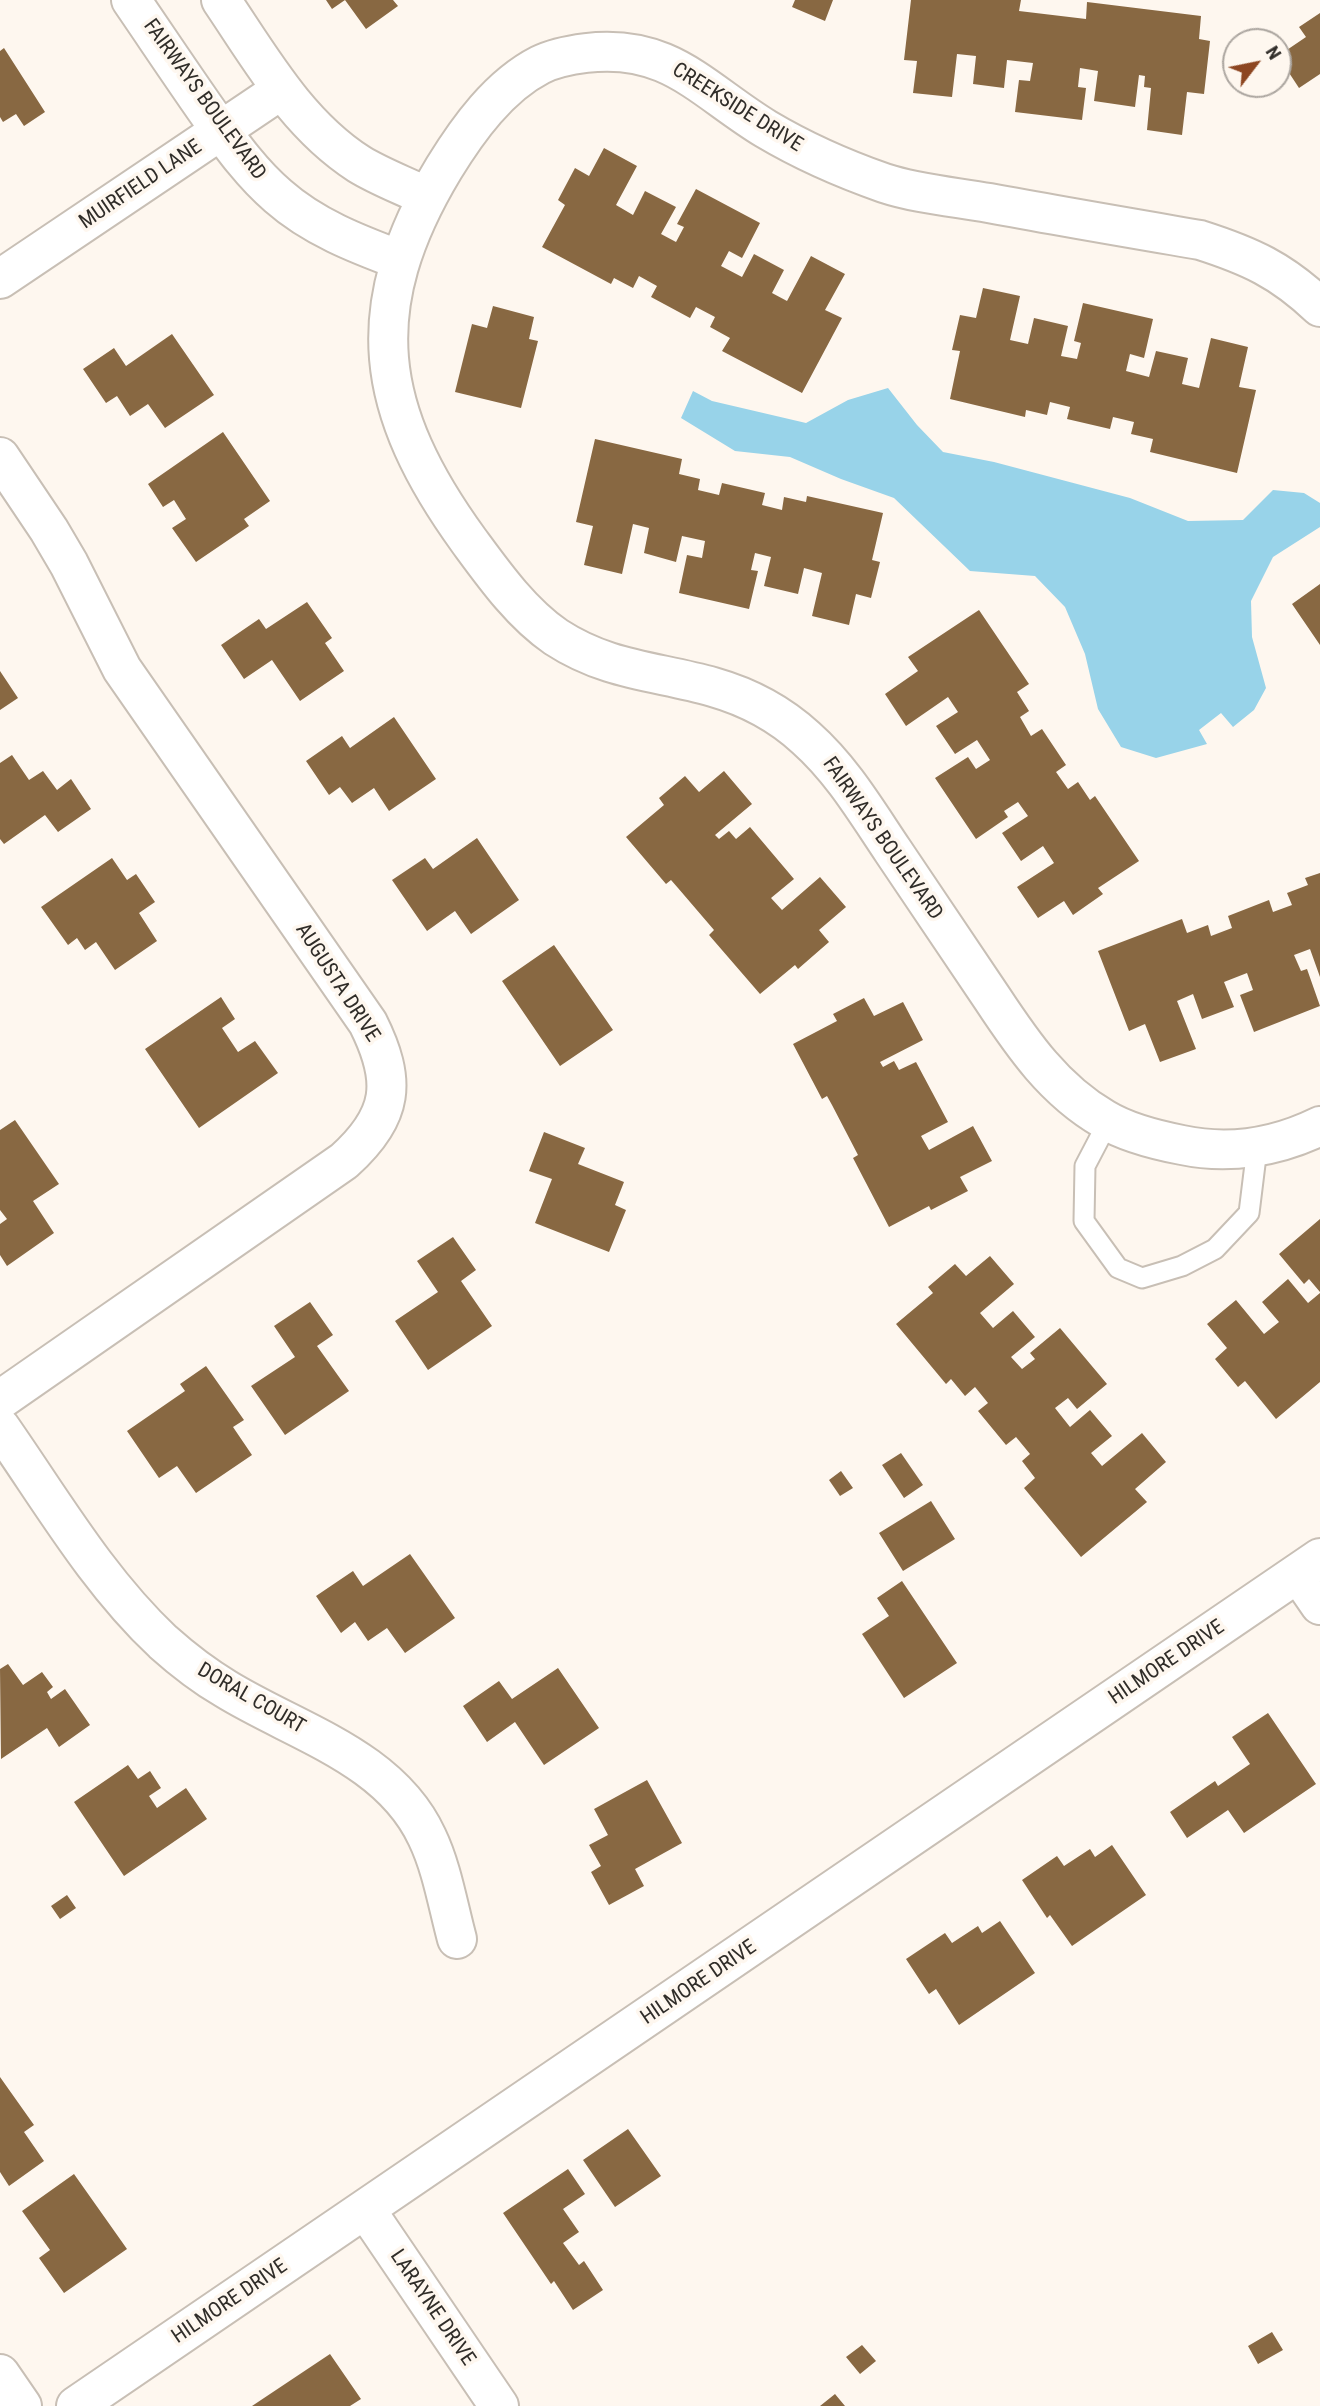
<!DOCTYPE html>
<style>
body{margin:0}
#map{position:relative;width:1320px;height:2406px;overflow:hidden;background:#fef7ef;font-family:"Roboto Condensed",sans-serif}
canvas{display:block}
.north{position:absolute;left:1222px;top:28px;width:70px;height:70px;box-sizing:border-box;background:#fef7ef;border:2px solid #aca6a0;border-radius:50%;rotate:58deg;font-size:19px;font-weight:700;line-height:28px;text-align:center;color:#302d29}
.north::after{content:'';display:block;margin:auto;width:24px;height:32px;background:#8d4621;clip-path:polygon(50% 0,100% 100%,50% 72%,0 100%)}
</style>
<div id="map">
<canvas width="1320" height="2406"></canvas>
<div class="north">N</div>
</div>
<script>
const g = document.querySelector('canvas').getContext('2d');
g.lineJoin = 'round';
function fill(path, color) {
  g.fillStyle = color;
  g.fill(path, 'evenodd');
}
function stroke(path, color, width, dash) {
  g.strokeStyle = color;
  g.lineWidth = width;
  g.lineCap = dash ? 'butt' : 'round';
  g.setLineDash(dash || []);
  g.stroke(path);
}
function write(font, color, halo, rows, align = 'center') {
  g.font = font + ' "Roboto Condensed",sans-serif';
  g.lineWidth = 7;
  g.setLineDash([]);
  g.textBaseline = 'middle';
  g.strokeStyle = halo;
  g.fillStyle = color;
  for (const [text, x, y, turn = 0] of rows) {
    g.save();
    g.translate(x, y);
    g.rotate((+turn || 0) * Math.PI / 180);
    g.textAlign = isNaN(turn) ? turn : align;
    if (halo) g.strokeText(text, 0, 0);
    g.fillText(text, 0, 0);
    g.restore();
  }
}
const water = new Path2D(`
 M888 388 917 425 943 452 994 462 1130 498 1188 521 1243 520 1273 490 1304 493 1320 503V527L1273 557 1251 601 1252 637 1266 688 1254 710 1233 727 1221 713 1199 730 1207 744 1156 758 1121 747 1098 709 1085 654 1065 607 1035 576 970 571 894 498 841 479 790 457 735 451 681 418 693 391 712 401 806 423 848 400Z`);
const building = new Path2D(`
 M326 0H393L398 6 366 29 345 0 332 9Z
 M795 0H833L825 21 792 7Z
 M911 0H1021L1019 11 1086 19 1087 2 1201 16 1199 39 1210 41 1204 94 1187 92 1182 135 1147 130 1151 88 1144 87 1145 76 1139 75 1135 107 1094 101 1098 71 1080 68 1078 87 1086 88 1082 120 1015 112 1019 80 1030 81 1033 63 1007 60 1004 88 973 84 976 56 957 54 952 97 913 93 917 61 904 60Z
 M1320 13V74L1299 88 1278 56 1306 37 1299 27Z
 M4 48 45 112 24 126 16 114 3 122 0 117V51Z
 M604 148 637 166 616 205 633 215 645 191 676 207 661 234 676 242 684 227 677 224 696 189 760 223 742 258 729 251 721 266 742 277 754 254 784 270 772 293 787 301 811 256 845 274 825 310 842 318 802 393 722 351 730 338 710 327 715 317 696 307 690 318 651 297 657 286 639 276 633 288 614 278 611 284 542 247 565 205 558 200 575 168 589 176Z
 M983 288 1020 296 1010 340 1028 344 1034 318 1068 326 1061 356 1077 359 1081 343 1074 341 1083 303 1153 319 1144 358 1130 354 1126 371 1149 377 1156 351 1188 358 1182 384 1199 388 1211 338 1248 347 1239 387 1256 390 1237 473 1150 452 1153 439 1131 434 1134 422 1113 417 1110 429 1067 419 1070 407 1050 402 1047 415 1026 410 1025 417 950 399 960 351 952 350 960 315 976 318Z
 M493 306 534 317 529 339 538 341 521 408 455 392 472 324 487 328Z
 M172 334 214 395 165 428 148 404 130 416 117 396 106 403 83 369 114 348 126 366Z
 M223 432 270 501 244 519 249 526 196 562 172 528 186 519 174 500 163 507 148 484Z
 M595 439 682 459 679 474 700 479 698 490 719 495 722 483 765 493 762 505 782 510 784 497 806 502 807 496 883 513 872 560 880 562 871 598 856 594 849 625 812 616 822 573 804 568 798 594 764 586 771 557 755 553 751 570 758 571 749 609 679 593 687 555 702 558 705 541 682 536 676 562 644 553 649 528 633 524 622 574 584 565 593 526 576 522Z
 M1320 584V645L1292 604Z
 M307 602 332 638 325 643 344 671 300 701 272 660 244 679 221 645 259 619 266 629Z
 M979 610 1029 684 1017 692 1029 711 1020 717 1031 736 1042 729 1066 765 1056 772 1068 789 1078 782 1090 800 1095 796 1139 861 1098 888 1103 894 1073 915 1064 901 1038 918 1017 887 1054 863 1043 846 1021 861 1002 833 1028 816 1018 802 1004 811 1008 817 976 839 935 778 968 757 976 769 990 760 977 740 955 754 936 726 958 712 948 697 906 726 885 694 918 671 908 657Z
 M0 671 18 698 0 710Z
 M394 717 436 779 389 811 374 788 352 803 340 787 329 795 306 761 342 736 350 748Z
 M12 755 29 780 43 771 57 790 71 779 91 809 58 832 45 815 4 844 0 839V763Z
 M724 771 752 804 715 835 719 839 729 831 736 839 750 827 794 879 771 898 782 910 820 877 846 907 819 930 829 942 798 969 795 965 760 994 709 935 714 930 678 888 671 880 666 884 626 837 664 805 659 798 685 776 699 792Z
 M477 838 519 900 471 934 455 911 427 931 392 880 425 858 433 869Z
 M112 858 127 880 136 874 155 902 139 913 157 941 115 970 96 942 85 950 77 938 68 945 41 907Z
 M1320 873V977L1310 949 1294 955 1301 971 1307 969 1320 1006 1254 1032 1240 995 1253 990 1247 973 1224 982 1234 1007 1202 1019 1193 994 1177 1001 1196 1049 1160 1062 1145 1024 1129 1031 1098 951 1182 919 1187 933 1208 925 1211 936 1232 928 1228 916 1269 900 1273 912 1292 905 1287 893 1308 885 1305 878Z
 M554 945 613 1030 560 1066 502 981Z
 M221 997 235 1019 222 1028 238 1052 255 1041 278 1073 199 1128 145 1049Z
 M864 998 874 1016 903 1002 923 1040 880 1062 883 1067 894 1061 899 1070 916 1062 948 1122 921 1136 929 1150 973 1126 992 1161 960 1177 968 1191 931 1210 929 1206 889 1227 853 1158 858 1155 832 1105 827 1096 822 1099 793 1044 837 1021 833 1014Z
 M15 1120 59 1184 33 1201 54 1233 7 1266 0 1255V1224L7 1219 0 1210V1130Z
 M544 1132 585 1148 578 1164 624 1182 615 1205 626 1210 609 1252 535 1223 552 1179 529 1171Z
 M1320 1219V1292L1309 1279 1304 1284 1279 1254Z
 M453 1237 476 1270 461 1281 492 1326 428 1370 395 1321 438 1292 417 1261Z
 M990 1256 1014 1284 980 1313 993 1328 1013 1311 1035 1337 1011 1357 1022 1369 1035 1359 1030 1353 1060 1328 1107 1384 1077 1409 1068 1398 1055 1408 1070 1427 1090 1410 1112 1436 1091 1453 1102 1466 1142 1433 1166 1462 1135 1489 1147 1502 1081 1557 1024 1488 1035 1478 1022 1461 1030 1454 1016 1437 1006 1445 978 1411 988 1403 975 1387 965 1396 951 1379 946 1384 896 1324 933 1293 928 1287 955 1264 966 1276Z
 M1288 1279 1308 1303 1320 1293V1382L1276 1419 1245 1381 1238 1387 1215 1359 1227 1348 1207 1324 1236 1300 1264 1334 1279 1322 1262 1302Z
 M310 1302 333 1335 317 1346 349 1391 285 1435 251 1386 295 1357 274 1326Z
 M206 1366 244 1420 233 1427 252 1455 196 1493 177 1466 159 1478 127 1431 185 1391 180 1384Z
 M901 1453 923 1485 904 1498 882 1465Z
 M841 1471 853 1488 840 1496 829 1480Z
 M931 1501 955 1539 903 1571 879 1533Z
 M410 1554 455 1618 405 1653 387 1628 368 1641 355 1622 341 1633 316 1596 353 1571 363 1586Z
 M902 1581 957 1663 904 1698 862 1634 889 1616 877 1598Z
 M8 1664 23 1685 42 1672 53 1687 47 1692 51 1699 65 1689 90 1725 59 1747 47 1728 1 1759 0 1669Z
 M558 1668 599 1728 544 1765 515 1722 487 1742 463 1706 499 1681 512 1699Z
 M1268 1713 1316 1784 1244 1833 1228 1810 1187 1838 1170 1812 1215 1781 1218 1786 1250 1764 1232 1737Z
 M128 1765 138 1779 150 1771 161 1788 149 1796 157 1808 186 1788 207 1819 124 1876 74 1802Z
 M647 1780 682 1843 635 1869 644 1886 609 1905 591 1872 601 1866 589 1845 608 1835 594 1809Z
 M1112 1845 1146 1895 1072 1946 1050 1915 1047 1918 1022 1880 1057 1856 1064 1866 1090 1849 1095 1857Z
 M67 1895 76 1908 60 1919 51 1906Z
 M1000 1921 1035 1973 959 2025 936 1989 929 1994 906 1959 945 1933 952 1943 978 1926 982 1933Z
 M0 2077 34 2125 24 2132 44 2161 9 2186 0 2172Z
 M628 2129 661 2176 615 2207 583 2160Z
 M568 2169 585 2194 563 2209 579 2232 563 2243 579 2265 584 2261 603 2290 573 2310 554 2281 551 2284 503 2213Z
 M74 2174 127 2249 64 2293 39 2258 50 2250 22 2211Z
 M1272 2332 1283 2350 1258 2364 1248 2346Z
 M862 2345 876 2361 860 2374 846 2357Z
 M330 2354 361 2399 350 2406H252Z
 M835 2394 845 2406H820Z`);
const lane = new Path2D(`
 M1108 1122 1085 1166 1084 1221 1118 1268 1142 1278 1182 1266 1215 1249 1249 1213 1257 1148`);
const street = new Path2D(`
 M131 0C157 38 183 77 209 114 230 143 251 173 278 196 313 227 357 244 400 260
 M221 0C261 59 297 124 359 164 380 177 405 186 427 197
 M0 279 281 90
 M1320 307C1281 270 1250 256 1200 240 1130 228 1059 216 989 203 955 197 917 194 884 183 844 169 803 151 766 129 702 90 669 43 586 53 570 55 554 58 540 65 499 86 468 129 444 168 359 309 374 410 469 541 494 575 521 613 556 637 608 671 657 671 713 687 748 697 780 714 806 738 842 770 866 811 893 851 926 900 959 949 992 998 1023 1045 1054 1090 1104 1119 1127 1133 1156 1140 1182 1145 1229 1155 1277 1147 1320 1126
 M0 457 49 530 69 564 122 669 368 1023C397 1081 394 1116 344 1161L0 1400
 M0 1427C51 1500 97 1580 163 1642 182 1659 204 1676 226 1689 296 1732 390 1757 427 1837 442 1868 448 1906 457 1939
 M1298 1573 1320 1605
 M366 2210 499 2406
 M0 2374 22 2406
 M76 2406 1320 1558`);
const streetNames = [
 ["FAIRWAYS BOULEVARD",204,100,54],
 ["CREEKSIDE DRIVE",737,108,32],
 ["MUIRFIELD LANE",141,185,-34],
 ["FAIRWAYS BOULEVARD",882,839,55],
 ["AUGUSTA DRIVE",337,983,57],
 ["HILMORE DRIVE",1167,1663,-34],
 ["DORAL COURT",251,1699,30],
 ["HILMORE DRIVE",699,1983,-34],
 ["HILMORE DRIVE",230,2302,-34],
 ["LARAYNE DRIVE",432,2308,56]
];
fill(water, '#98d3e9');
fill(building, '#886842');
stroke(lane, '#c8bfb5', 23);
stroke(street, '#c8bfb5', 42);
stroke(lane, '#fff', 19);
stroke(street, '#fff', 38);
write('21px', '#302d29', '#fef7ef', streetNames);
</script>
